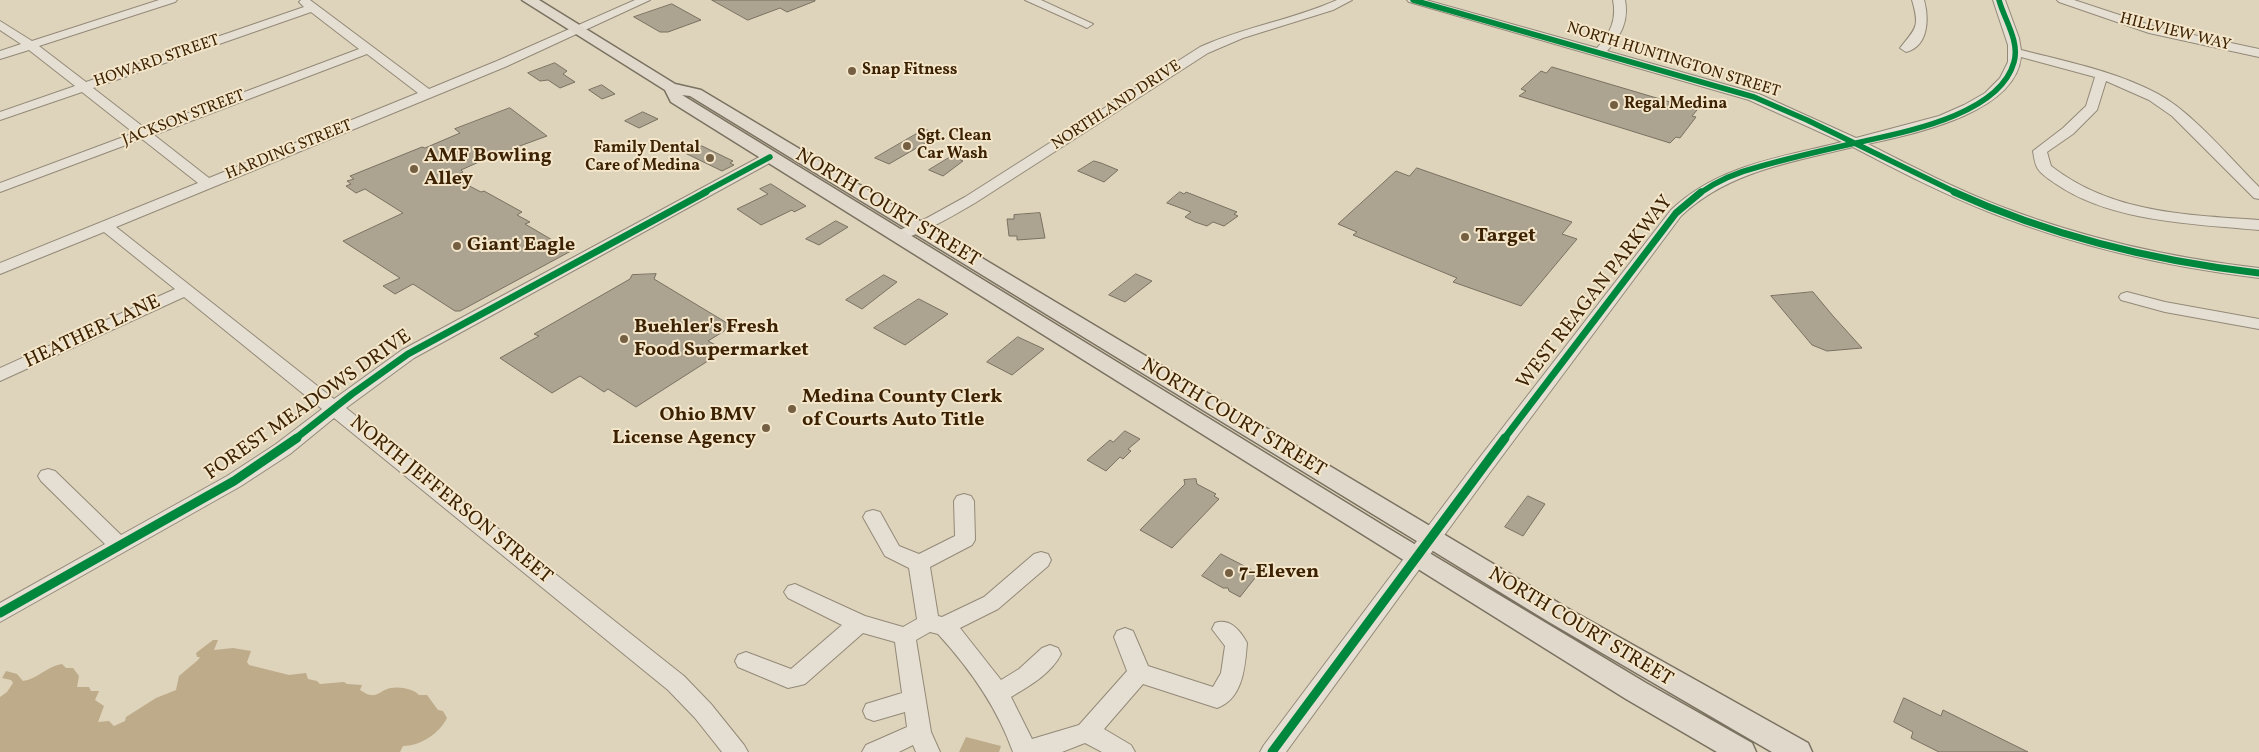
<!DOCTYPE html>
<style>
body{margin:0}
canvas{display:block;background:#ded3bb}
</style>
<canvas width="2259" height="752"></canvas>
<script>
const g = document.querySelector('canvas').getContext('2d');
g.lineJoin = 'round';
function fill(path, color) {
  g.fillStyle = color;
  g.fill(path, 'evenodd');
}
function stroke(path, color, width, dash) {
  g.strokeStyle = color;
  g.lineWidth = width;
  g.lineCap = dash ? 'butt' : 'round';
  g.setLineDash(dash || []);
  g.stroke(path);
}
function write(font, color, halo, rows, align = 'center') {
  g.font = font + ' Vollkorn,serif';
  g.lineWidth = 4;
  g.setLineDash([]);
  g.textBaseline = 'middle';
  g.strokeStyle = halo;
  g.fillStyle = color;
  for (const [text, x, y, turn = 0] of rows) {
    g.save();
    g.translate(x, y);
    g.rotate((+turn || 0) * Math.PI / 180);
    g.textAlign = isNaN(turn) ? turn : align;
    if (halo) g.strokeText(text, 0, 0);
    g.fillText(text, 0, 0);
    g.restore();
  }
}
const water = new Path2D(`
 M213 640H218L214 650 233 648 251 651 247 662 249 665 289 675 306 673 308 679 317 681 320 684 344 682 347 684 362 685 360 690C364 692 367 695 371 695 377 696 380 692 385 690 395 685 412 688 419 695H427L438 710 443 711 447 718C439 734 420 746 403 746L400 752H0V697L7 692 13 683 11 680 2 678 6 671 17 674 23 681C38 679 47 666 62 664L66 668H73L79 676 77 687H89L91 691H99L95 700 104 706 98 722 109 721 114 726 125 721 126 717 156 698 176 690 179 676 198 660 200 657H197L196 653Z
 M966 737 1001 746 999 752H959Z`);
const building = new Path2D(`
 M712 0H815V1L787 12 780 8 748 20Z
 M672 4 701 20 668 32H660L634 17Z
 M555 63 567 71 563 74 575 82 560 88 548 80 540 81 528 73Z
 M1552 67 1697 110 1692 116 1696 117 1680 138 1676 137 1670 143 1519 96 1526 91 1521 89 1541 71 1546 73Z
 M602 85 615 94 602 99 589 90Z
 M510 108 547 136 517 147 521 150 494 160 490 157 461 170 463 172 452 177 481 192 484 191 522 212 517 215 530 222 525 224 571 251 460 311H455L413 284 395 294 383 286 400 278 343 241 403 213 365 189 356 193 346 186 351 184 347 181 354 179 350 176 422 147 425 148 460 133 455 129Z
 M643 112 658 119 639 128 625 121Z
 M925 129 939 135 889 164 875 158Z
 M702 146 733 161 730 163 734 165 722 171 687 154Z
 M952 156 963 161 943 176 929 170Z
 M1094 161 1101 163 1118 170 1104 182 1078 171Z
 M1417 168 1572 222 1562 234 1577 239 1521 306 1453 282 1457 278 1353 235 1357 232 1338 224 1396 171 1409 176Z
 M771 184 806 206 794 212 792 210 761 225 737 209 768 194 760 189Z
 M1180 192 1184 194 1186 192 1237 212 1234 214 1238 216 1224 226 1213 222 1207 226 1195 222 1185 217 1191 212 1167 203Z
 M1040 213 1045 238 1017 240V236H1009L1007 219H1014V215Z
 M836 221 848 227 819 245 806 239Z
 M656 274 654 279 732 326 708 341 725 350 636 407 608 389 604 392 580 376 552 393 500 358 539 336 534 334 630 279 632 275Z
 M1136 274 1152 281 1125 302 1109 295Z
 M884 275 897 282 862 309 846 300Z
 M1813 292 1833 316 1862 348 1827 351 1812 345 1771 296Z
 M919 299 948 314 905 345 874 328Z
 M1018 337 1044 349 1012 375 987 362Z
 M1125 431 1140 439 1128 449 1131 451 1123 459 1120 457 1106 471 1087 460 1110 440 1113 442Z
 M1196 479 1197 484 1216 494 1214 496 1219 499 1172 548 1140 530 1185 484 1184 480Z
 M1528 496 1545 504 1523 536 1505 527Z
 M1221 554 1252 570 1255 578 1240 597 1229 591 1228 588H1223L1202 576Z
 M1904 698 1941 716 1943 710 2028 752H1939L1911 738 1913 732 1894 722Z`);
const minor = new Path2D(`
 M159 0H177L175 2 39 46 86 82 304 7 299 2 301 0H310L429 89 497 61 635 0H650L505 67 116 227 334 399 402 350 765 154H775L777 157 775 160 414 358 346 408 684 676 711 704 744 745 748 752H722L695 718 668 690 334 418 290 454 241 486 0 622V603L105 544 41 481 38 476 41 471 48 469 55 471 121 535 227 476 276 444 322 409 184 297 0 381V368L175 289 104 232 0 274V263L198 183 142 139 0 192V183L134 133 82 92 0 120V112L75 86 29 50 0 59V51L21 44 0 30V21L32 41ZM311 12 359 49 146 129 93 88ZM367 54 418 93 209 178 154 135Z
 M1025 0H1041L1093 24 1087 28 1083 26Z
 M1337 0H1352L1333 10 1243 38 1208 53 975 203C959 212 909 243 893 239L890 236 893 233 927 218 965 197 1200 47C1244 27 1292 20 1337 0Z
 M1407 0H1426L1597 48C1610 34 1617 20 1613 0H1625C1629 21 1621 36 1607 51L1759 94 1856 138 1939 116 1964 105 1985 93 2000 78 2008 62V45L1993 0H2005L2019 38 2021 50C2068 62 2115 71 2158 94 2192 112 2231 159 2259 187V199L2254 198 2172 116 2149 100 2106 81 2097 110 2073 134 2047 152 2051 166C2111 213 2186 215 2259 220V230C2194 224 2111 222 2056 184 2050 180 2042 175 2038 169 2035 165 2034 157 2033 151L2063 128 2086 106 2095 77 2021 57C2015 114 1912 134 1868 144 1913 167 1958 190 2005 208 2087 239 2172 258 2259 268V278C2168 267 2079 247 1994 214 1945 195 1899 171 1853 147 1793 162 1728 171 1681 216L1491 471 1286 752H1260L1264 745 1477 461 1671 210C1718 165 1782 157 1842 142L1749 100 1409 2Z
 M1912 0H1924C1929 18 1929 46 1906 52L1900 48C1916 28 1920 27 1912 0Z
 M2057 0H2074L2156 27 2259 49V57L2149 33 2059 2Z
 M2127 292 2165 302 2259 319V329L2165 312 2121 300 2119 297 2121 294Z
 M964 494 971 496 974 501 975 540 972 545 930 567 938 616 942 617 984 597 1034 554 1041 552 1048 554 1051 560 1048 566 998 609 960 628 1001 680 1019 669 1042 648 1050 645 1058 648 1061 654C1051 674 1029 686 1011 697L1032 739 1079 725 1127 671 1114 637 1117 631 1125 628 1133 631 1148 666 1213 687 1221 673 1225 646 1212 629 1215 623C1230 618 1240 630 1247 643 1245 667 1243 699 1217 708L1143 684 1104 729 1131 745 1135 752H1102L1085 743 1062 752H1013C997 707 970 669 938 634L930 632 916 640 931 732 940 752H916L913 745 899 752H862L866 745 907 727 905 712 874 721 866 718 863 711 866 704 902 693 895 642 863 633 805 684 797 686 788 688 738 667 735 661 738 655 746 652 791 669 842 625 788 598 784 592 788 586 795 584 865 616 903 627 917 619 909 568 885 556 863 517 866 512 873 510 880 512 899 546 919 554 955 536 954 501 957 496Z`);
const major = new Path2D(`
 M522 0H539L675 84 701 90 1567 608 1808 743 1812 752H1772L1549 622 690 96 682 95 1381 524 1646 683 1752 743 1756 752H1717L1626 699 671 102 665 90Z`);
const cyclewayFar2 = new Path2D(`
 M1413 0 1754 97 1807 120 1957 193
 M703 193 770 157
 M1700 193C1717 181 1738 172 1758 167 1789 158 1820 151 1851 144 1898 133 1999 117 2014 62 2020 41 2004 19 1999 0`);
const cyclewayFar1 = new Path2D(`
 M1954 192C2051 236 2154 261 2259 273
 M295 439 352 394 408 354 706 192
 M1504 439 1676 213 1701 192`);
const cycleway = new Path2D(`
 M0 613 234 481 297 438
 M1272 752 1505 438`);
const markers = [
 [852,71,5,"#755f43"],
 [1614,105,5,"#755f43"],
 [907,146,5,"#755f43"],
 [710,158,5,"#755f43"],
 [414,169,5,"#755f43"],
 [1465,237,5,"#755f43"],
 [457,246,5,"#755f43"],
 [624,339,5,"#755f43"],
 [792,409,5,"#755f43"],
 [766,428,5,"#755f43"],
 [1229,573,5,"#755f43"]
];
const farStreetnames = [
 ["HILLVIEW WAY",2175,33,14],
 ["NORTH HUNTINGTON STREET",1673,61,17],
 ["HOWARD STREET",157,62,-19],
 ["NORTHLAND DRIVE",1117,106,-33],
 ["JACKSON STREET",184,119,-21],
 ["HARDING STREET",289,151,-22]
];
const farPoinames = [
 ["Snap Fitness",862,71],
 ["Regal Medina",1624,105],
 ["Sgt. Clean",917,137],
 ["Car Wash",917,155],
 ["Family Dental",700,149,"right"],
 ["Care of Medina",700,167,"right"]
];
const poiNames = [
 ["AMF Bowling",424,157],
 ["Alley",424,180],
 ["Target",1475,237],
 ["Giant Eagle",467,246],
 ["Buehler's Fresh",634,328],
 ["Food Supermarket",634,351],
 ["Medina County Clerk",802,398],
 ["of Courts Auto Title",802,421],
 ["Ohio BMV",756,416,"right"],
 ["License Agency",756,439,"right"],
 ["7-Eleven",1239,573]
];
const streetNames = [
 ["NORTH COURT STREET",887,209,31],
 ["WEST REAGAN PARKWAY",1596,293,-52],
 ["HEATHER LANE",93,333,-25],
 ["FOREST MEADOWS DRIVE",309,406,-35],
 ["NORTH COURT STREET",1233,419,31],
 ["NORTH JEFFERSON STREET",450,501,39],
 ["NORTH COURT STREET",1580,628,31]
];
fill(water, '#beab89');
fill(building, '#aca391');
stroke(building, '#7a7160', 1);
stroke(minor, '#938977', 2);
stroke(major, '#7a7160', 3);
fill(minor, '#e5dfd3');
fill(major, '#e0d9cb');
stroke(cyclewayFar2, '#00873e', 5.5);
stroke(cyclewayFar1, '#00873e', 7);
stroke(cycleway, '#00873e', 9);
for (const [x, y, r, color] of markers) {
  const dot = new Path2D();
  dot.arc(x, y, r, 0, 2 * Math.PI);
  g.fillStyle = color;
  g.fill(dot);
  stroke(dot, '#f3e6ca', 2);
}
write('16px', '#3c2102', '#f3e6ca', farStreetnames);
write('bold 16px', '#3c2102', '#f3e6ca', farPoinames, 'left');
write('bold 20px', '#3c2102', '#f3e6ca', poiNames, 'left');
write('20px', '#3c2102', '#f3e6ca', streetNames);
</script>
